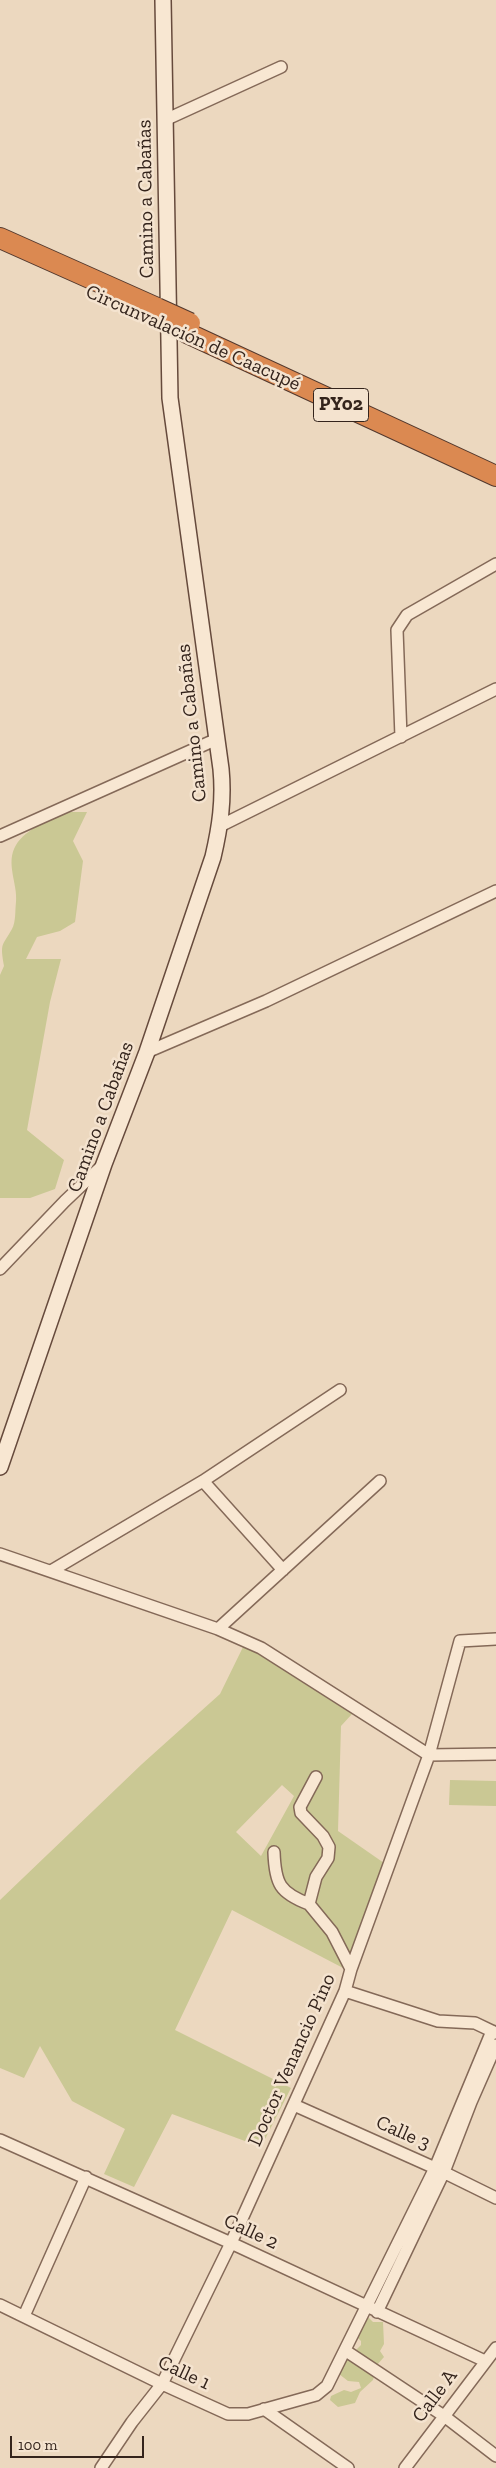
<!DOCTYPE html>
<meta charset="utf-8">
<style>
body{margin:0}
#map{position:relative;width:496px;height:2468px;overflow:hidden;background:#ecd8bf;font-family:"Zilla Slab",serif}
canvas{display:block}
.scale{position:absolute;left:10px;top:2436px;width:134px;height:22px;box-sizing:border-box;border:2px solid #34241c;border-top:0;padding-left:6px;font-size:15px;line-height:18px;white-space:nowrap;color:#34241c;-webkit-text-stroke:4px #f4e3cf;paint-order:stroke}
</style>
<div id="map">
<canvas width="496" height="2468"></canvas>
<div class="scale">100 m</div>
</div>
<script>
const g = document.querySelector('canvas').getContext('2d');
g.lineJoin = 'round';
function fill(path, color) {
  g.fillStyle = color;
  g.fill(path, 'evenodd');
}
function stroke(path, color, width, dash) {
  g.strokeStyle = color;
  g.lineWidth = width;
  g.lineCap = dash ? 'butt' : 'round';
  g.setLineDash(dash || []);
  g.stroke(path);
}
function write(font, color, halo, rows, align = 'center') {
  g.font = font + ' "Zilla Slab",serif';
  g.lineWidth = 5;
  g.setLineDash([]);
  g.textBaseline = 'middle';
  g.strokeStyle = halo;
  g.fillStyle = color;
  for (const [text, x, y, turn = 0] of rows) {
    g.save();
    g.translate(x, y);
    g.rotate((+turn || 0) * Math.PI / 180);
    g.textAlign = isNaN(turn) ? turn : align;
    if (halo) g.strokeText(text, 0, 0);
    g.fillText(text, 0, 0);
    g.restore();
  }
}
const green = new Path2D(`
 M67 812H87L73 841 83 861 75 922 60 931 37 937 26 959H61L50 1002 27 1130 64 1160 55 1189 30 1198H0V975L4 966C0 942 2 947 12 929 16 922 15 910 16 902 18 884 5 863 16 845 26 829 50 819 67 812Z
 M244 1645 352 1714 341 1726 338 1831 384 1863 345 1969 232 1910 175 2030 291 2088 261 2147 172 2114 134 2187 104 2174 125 2129 72 2101 40 2046 24 2078 0 2068V1900L142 1764 220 1694ZM282 1785 294 1796 261 1856 236 1832Z
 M450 1780 496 1781V1806L449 1805Z
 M365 2314 373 2322H383L384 2344 380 2351 384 2357 377 2365 373 2380 360 2392 355 2403 338 2407 330 2400 331 2396 344 2390 351 2392 361 2388 359 2382 348 2381 339 2374V2367L361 2345V2341L352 2332Z`);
const street = new Path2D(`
 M165 120 281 67
 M401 737 397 630 407 615 496 564
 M220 826 496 689
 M0 836 217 739
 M147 1052 266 1001 496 891
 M0 1269 65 1201 103 1165
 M203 1481 283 1570
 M0 1554 218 1629 261 1648 429 1755 496 1754
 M51 1571 203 1481 340 1390
 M218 1629 380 1481
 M316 1777 300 1807 301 1813 323 1836 329 1847 328 1858 316 1877 309 1904 332 1932 351 1969
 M274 1852C275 1884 280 1893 309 1904
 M345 1991 438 2021 475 2023 496 2033
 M294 2105 435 2168 496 2198
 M0 2140 231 2243 485 2361
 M0 2305 162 2384 228 2414H248L316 2395 327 2386 435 2168 492 2031
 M377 2312 444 2172 471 2102 496 2045
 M24 2316 86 2177
 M346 2351 444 2416 496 2456
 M264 2409 348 2468
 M101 2468 132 2422 162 2384 231 2243 345 1991 351 1969 429 1755 460 1641 496 1639
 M405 2468 496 2348`);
const secondary = new Path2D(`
 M0 1467 104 1164 147 1052 213 857C220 827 224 800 221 769L170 398 163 0`);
const highway = new Path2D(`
 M0 238 157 308
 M187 333 496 476`);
const highwayBridge = new Path2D(`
 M157 308 190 323`);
const shields = [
 [341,405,55]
];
const shieldNames = [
 ["PY02",341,405]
];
const streetNames = [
 ["Camino a Cabañas",146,199,-91],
 ["Circunvalación de Caacupé",193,338,24],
 ["Camino a Cabañas",192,723,-96],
 ["Camino a Cabañas",101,1117,-70],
 ["Doctor Venancio Pino",292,2060,-66],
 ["Calle 3",403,2133,24],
 ["Calle 2",251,2232,25],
 ["Calle 1",184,2373,25],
 ["Calle A",435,2396,-53]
];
fill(green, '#cac894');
stroke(street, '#846958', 14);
stroke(secondary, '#664a3c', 18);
stroke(highway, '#52382d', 22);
stroke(street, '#f8e7d2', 11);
stroke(secondary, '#f8e7d2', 15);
stroke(highway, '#db8951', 20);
stroke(highwayBridge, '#52382d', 22, []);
stroke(highwayBridge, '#db8951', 20);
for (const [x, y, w] of shields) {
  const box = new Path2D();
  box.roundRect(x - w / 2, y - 16.5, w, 33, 4);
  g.fillStyle = '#f4e3cf';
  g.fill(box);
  stroke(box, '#34241c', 1);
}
write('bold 19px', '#34241c', null, shieldNames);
write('20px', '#34241c', '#f4e3cf', streetNames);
</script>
